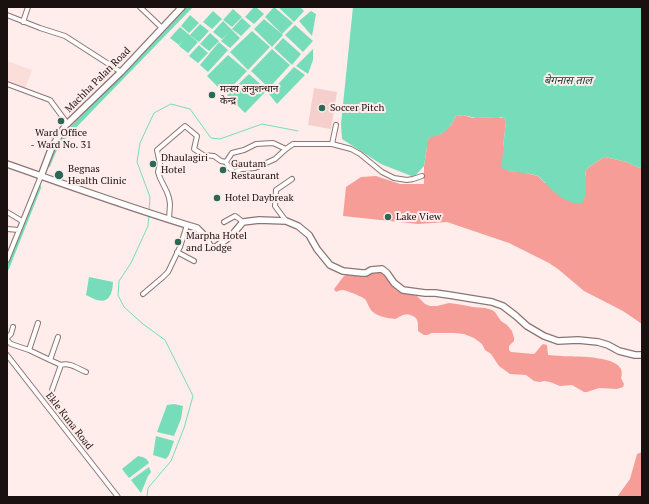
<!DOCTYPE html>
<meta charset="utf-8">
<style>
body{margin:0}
#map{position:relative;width:649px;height:504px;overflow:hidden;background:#feedeb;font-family:"PT Serif",serif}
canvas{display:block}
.frame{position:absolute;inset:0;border:8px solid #1a1010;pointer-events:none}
</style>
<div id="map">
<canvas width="649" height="504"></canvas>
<div class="frame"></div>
</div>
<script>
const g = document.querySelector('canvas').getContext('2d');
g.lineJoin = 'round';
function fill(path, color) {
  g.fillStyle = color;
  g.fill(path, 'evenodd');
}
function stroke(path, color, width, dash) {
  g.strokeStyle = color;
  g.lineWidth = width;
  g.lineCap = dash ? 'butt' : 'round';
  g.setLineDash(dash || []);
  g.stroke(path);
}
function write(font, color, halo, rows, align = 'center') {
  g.font = font + ' "PT Serif","Noto Sans Devanagari",serif';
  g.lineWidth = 4;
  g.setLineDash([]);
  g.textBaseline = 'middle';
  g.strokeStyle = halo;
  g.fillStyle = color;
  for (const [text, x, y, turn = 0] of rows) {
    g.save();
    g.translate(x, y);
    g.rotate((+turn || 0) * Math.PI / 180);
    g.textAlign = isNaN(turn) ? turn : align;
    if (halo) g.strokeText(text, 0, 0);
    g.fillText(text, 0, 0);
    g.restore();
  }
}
const built = new Path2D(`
 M7 61 32 70 25 89 7 82Z`);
const green = new Path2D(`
 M314 88 337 92 331 129 308 125Z`);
const forest = new Path2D(`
 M463 115 473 118 497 117 504 118 506 121 503 147V157L509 171 522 172 538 176 545 183 585 177 586 170 589 167 601 159 605 157 627 162 637 167 642 168V324L623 311 584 291 558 269 549 263 509 243 447 222 418 224 343 216 346 187 361 177 376 176 400 184H424V166L427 147V141L429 138 432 136 441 134 451 125 456 116Z
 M379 271 385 274 397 291 417 296 425 304 430 306H437L449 303 457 304 473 307 485 308 492 310 495 312 501 321 507 325 512 331 514 338V341L509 346V350L511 352 534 354C538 351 539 347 543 344L547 345 548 355C552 355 556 356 561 356 573 357 630 354 621 378L624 384 623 387 617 389 599 388 587 392H584L572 385 560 386 550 382 544 381 540 382 534 381 526 375 510 374 499 366 491 354 485 350 482 344 474 338 464 334 454 333H432L427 335H424L418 331C418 323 419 317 410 315 408 314 406 314 403 315 400 316 398 318 395 319 388 318 379 317 373 312 369 309 368 303 365 299 363 297 344 289 342 290 340 290 338 291 336 292L334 289 344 276 350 274 357 276H363L369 272Z
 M642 452V497H617L630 479 637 454Z`);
const water = new Path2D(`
 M254 7H256L264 14 254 24 245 17Z
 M274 7 293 23 282 34 265 17Z
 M278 7H300L304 11 294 22Z
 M353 7H642V168L637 167 627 162 605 157 601 159 589 167 586 170 585 177V197L582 203C570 206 555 194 547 185 544 182 541 178 538 176 527 172 514 173 503 169L501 166 503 154V147L506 121 504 118 501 117 476 118 463 115 456 116 451 125 447 130 441 134 429 138 427 141V147L424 166 414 177 381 164 342 139 341 124Z
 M233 9 242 17 232 27 223 20Z
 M213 11 222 19 212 29 203 22Z
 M311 11 316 14 312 36 299 21Z
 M190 15 199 23 189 33 181 26Z
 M242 18 251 26 241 36 232 29Z
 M264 19 283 35 272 47 254 29Z
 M223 21 240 38 230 48 221 41 228 33 222 39 213 32Z
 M200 24 209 31 199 42 190 35Z
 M295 25 313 41 303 52 285 35Z
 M180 27 198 42 188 53 179 46 183 40 179 45 170 38Z
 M252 31 270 47 248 70 230 52Z
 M210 33 219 41 209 51 200 44Z
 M283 38 301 54 292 65 274 48Z
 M219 42 228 50 208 72 200 65Z
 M199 45 208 53 198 63 189 56Z
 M272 49 290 65 269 88 251 71Z
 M313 49V60L308 74 296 66Z
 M228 55 247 71 225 94 207 76Z
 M294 67 305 75 277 104 269 94Z
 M249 74 267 90 245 113 227 95Z
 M89 277 113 282C112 304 102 304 86 295Z
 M174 404 183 406 181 419 174 436 157 432 167 405Z
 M156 436 174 441 169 455 166 459 153 455Z
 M138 456C143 457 147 458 149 463L129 478 122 469Z
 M149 467 151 472 148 476 141 493 131 480Z`);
const stream = new Path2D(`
 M149 211 150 197 137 162 140 143 154 113 171 104 190 109 211 138 220 139 262 124 298 131
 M147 497 148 488 171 461 184 428 193 396 165 340 143 324 124 307 118 295 119 281 131 263 148 226 149 214`);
const canal = new Path2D(`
 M48 165 57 144 190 7
 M7 268 39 187`);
const street = new Path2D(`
 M140 7 162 28
 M7 15 40 28 65 36 121 72
 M23 22 28 7
 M7 84 50 100 67 123
 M332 144 336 125
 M226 162 229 168 234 172 242 169 255 168 275 159 286 149
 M7 212 22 221
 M169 219 170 204 169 198 167 192 160 178 158 172 160 164 157 150 185 126 197 136 194 149 203 155 214 156 221 161 226 162 232 153 244 150 256 144 273 143 286 149 293 144H332L351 149 360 154 382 172 394 178 407 180 413 179 422 176
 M286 221 275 206 276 190 292 179
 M224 222 235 216 238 218 243 222
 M7 229 19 230
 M177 252 194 261
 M7 260 41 176
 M143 294 163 277 168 272 180 247 187 225
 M7 338 11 334 13 327
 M7 340 11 344 29 350 50 360 58 337
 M29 350 38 323
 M7 355 118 497
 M50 360 61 365 52 390
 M61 365C70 362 78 369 86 372`);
const secondary = new Path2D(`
 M7 164C70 186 133 209 197 228L203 234 210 246 213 248 216 247 232 235 243 222 259 220 286 221 298 226 309 235 317 249 330 265 343 271 362 273H366L371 270 382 269 387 273 394 283 403 290 425 293H435L449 295 492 302 503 306 516 316 527 326 544 336 558 341 578 340 598 342 608 345 619 351 635 355H642
 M41 176 52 147 65 126 121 72 182 7`);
const markers = [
 [212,95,4,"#2b6956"],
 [322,108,4,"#2b6956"],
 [61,121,4,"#2b6956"],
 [153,164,4,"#2b6956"],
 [223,170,4,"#2b6956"],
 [59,175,5,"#2b6956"],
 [217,198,4,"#2b6956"],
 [388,217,4,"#2b6956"],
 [178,242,4,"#2b6956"]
];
const streetNames = [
 ["Machha Palan Road",98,80,-45],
 ["Ekle Kuna Road",69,421,52]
];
const poiNames = [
 ["मत्स्य अनुशन्धान",220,89],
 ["केन्द्र",220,101],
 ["Soccer Pitch",330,108],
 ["Ward Office",61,133,"center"],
 ["- Ward No. 31",61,145,"center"],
 ["Dhaulagiri",161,158],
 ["Hotel",161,170],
 ["Gautam",231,164],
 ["Restaurant",231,176],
 ["Begnas",68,169],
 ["Health Clinic",68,181],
 ["Hotel Daybreak",225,198],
 ["Lake View",396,217],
 ["Marpha Hotel",186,236],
 ["and Lodge",186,248]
];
const waterNames = [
 ["बेगनास ताल",568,81]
];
fill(built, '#fbddda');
fill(green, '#f5cfcc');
fill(forest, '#f79d98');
fill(water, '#76dcba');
stroke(stream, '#76dcba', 1);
stroke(canal, '#76dcba', 4.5);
stroke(street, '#8d7472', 6);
stroke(secondary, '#8d7472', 8);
stroke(street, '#fff', 4);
stroke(secondary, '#fff', 5.5);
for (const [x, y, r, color] of markers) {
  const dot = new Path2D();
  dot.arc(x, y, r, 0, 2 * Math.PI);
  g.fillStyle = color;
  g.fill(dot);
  stroke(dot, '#feedeb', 1.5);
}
write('10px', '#1a1010', '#feedeb', streetNames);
write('10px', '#1a1010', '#feedeb', poiNames, 'left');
write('italic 11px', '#0f3e30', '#feedeb', waterNames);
</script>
